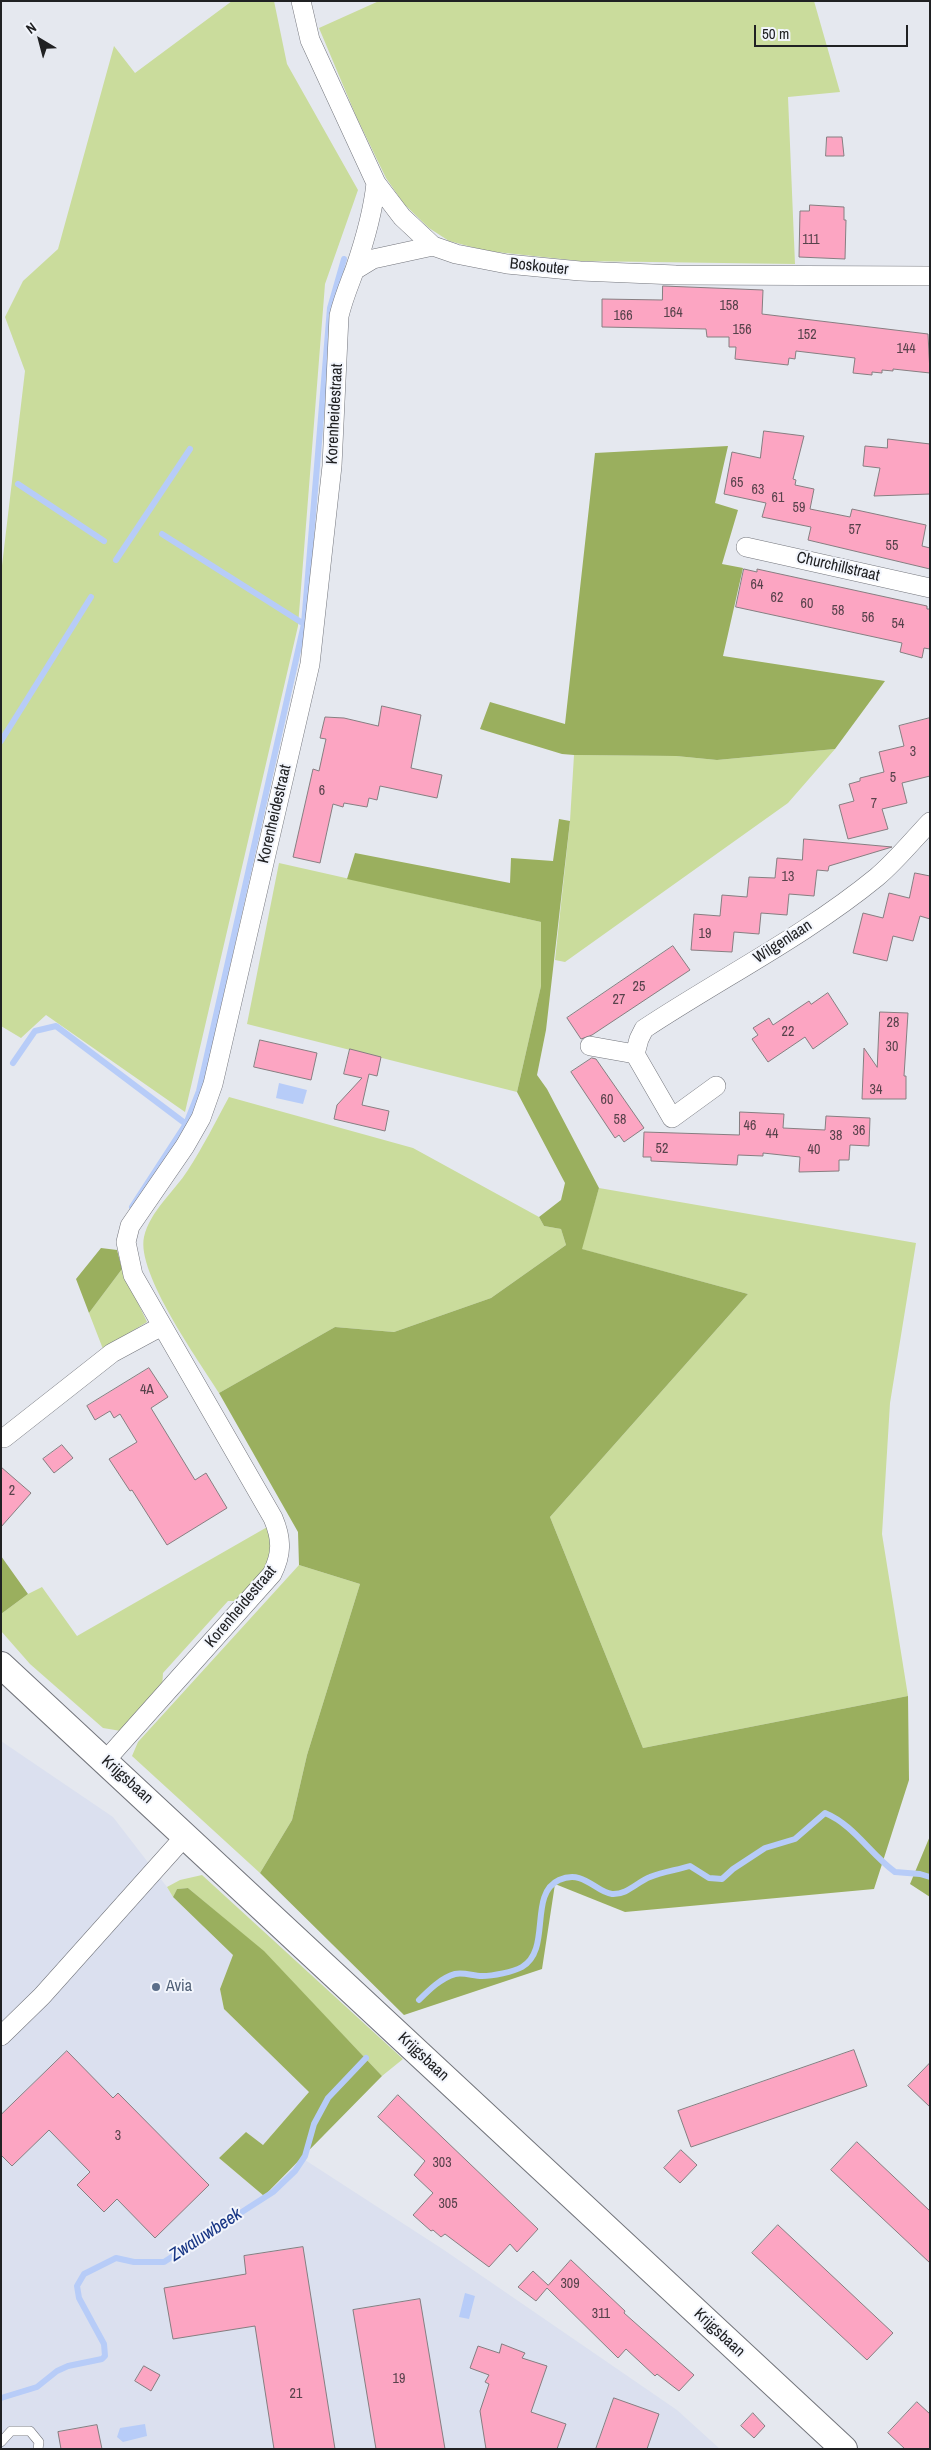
<!DOCTYPE html>
<style>
body{margin:0}
#map{position:relative;width:931px;height:2450px;overflow:hidden;background:#e5e8ef;font-family:"Archivo Narrow",sans-serif}
canvas{display:block}
.frame{position:absolute;inset:0;border:2px solid #202123;pointer-events:none}
.north{position:absolute;left:15px;top:15px;width:50px;height:50px;-webkit-text-stroke:4px #f2f5fc;paint-order:stroke;rotate:323deg;font-size:14px;font-weight:700;line-height:20px;text-align:center;color:#202123}
.north::after{content:'';display:block;margin:auto;width:18px;height:22px;background:#202123;clip-path:polygon(50% 0,100% 100%,50% 72%,0 100%)}
.scale{position:absolute;left:754px;top:25px;width:154px;height:22px;box-sizing:border-box;border:2px solid #202123;border-top:0;padding-left:6px;font-size:15px;line-height:18px;white-space:nowrap;color:#202123;-webkit-text-stroke:4px #f2f5fc;paint-order:stroke}
</style>
<div id="map">
<canvas width="931" height="2450"></canvas>
<div class="frame"></div>
<div class="north">N</div>
<div class="scale">50 m</div>
</div>
<script>
const g = document.querySelector('canvas').getContext('2d');
g.lineJoin = 'round';
function fill(path, color) {
  g.fillStyle = color;
  g.fill(path, 'evenodd');
}
function stroke(path, color, width, dash) {
  g.strokeStyle = color;
  g.lineWidth = width;
  g.lineCap = dash ? 'butt' : 'round';
  g.setLineDash(dash || []);
  g.stroke(path);
}
function write(font, color, halo, rows, align = 'center') {
  g.font = font + ' "Archivo Narrow",sans-serif';
  g.lineWidth = 4;
  g.setLineDash([]);
  g.textBaseline = 'middle';
  g.strokeStyle = halo;
  g.fillStyle = color;
  for (const [text, x, y, turn = 0] of rows) {
    g.save();
    g.translate(x, y);
    g.rotate((+turn || 0) * Math.PI / 180);
    g.textAlign = isNaN(turn) ? turn : align;
    if (halo) g.strokeText(text, 0, 0);
    g.fillText(text, 0, 0);
    g.restore();
  }
}
const built = new Path2D(`
 M1 1741 113 1817 167 1887 173 1897 233 1955 220 1989 224 2009 309 2092 262 2146 246 2132 219 2158 264 2196 302 2158 444 2250 677 2410 720 2449H1Z`);
const green = new Path2D(`
 M232 1H274L287 64 358 190 325 284 298 626 185 1112 46 1015 21 1038 1 1026V574L25 371 5 317 23 281 58 249 114 46 135 73Z
 M379 1H814L840 92 788 97 795 264 580 261 487 251 449 241 429 228 404 204 386 178 356 116 319 28Z
 M835 749 788 803 565 962 555 960 570 821 574 755 676 756 717 760Z
 M279 863 541 922V986L517 1092 247 1024Z
 M229 1097 413 1148 539 1217 544 1226 561 1229 566 1245 491 1298 394 1332 335 1327 219 1393C199 1361 136 1273 144 1237 150 1211 174 1192 188 1170 203 1147 216 1121 229 1097Z
 M599 1188 916 1243 890 1403 882 1534 908 1696 643 1748 550 1517 748 1294 581 1249Z
 M122 1269 147 1322 103 1349 89 1313Z
 M269 1526 272 1536 268 1572 240 1601H228L163 1673 162 1688 121 1731 103 1728 30 1664 1 1631V1614L28 1594 42 1587 77 1636Z
 M299 1565 360 1584 307 1755 292 1820 260 1873 132 1756 138 1742Z
 M202 1875 403 2059 382 2076 263 1951 188 1888 177 1889 173 1897 167 1887 180 1880Z`);
const forest = new Path2D(`
 M728 446 715 503 738 510 722 564 743 568 723 656 885 681 835 749 717 760 676 756 574 755 562 754 480 729 490 702 565 724 595 453Z
 M559 819 570 821 546 1030 537 1075 547 1089 599 1188 582 1249 748 1294 550 1517 643 1748 908 1696 909 1780 874 1889 625 1912 555 1884 542 1969 404 2015 260 1873 292 1820 307 1755 360 1584 299 1565 298 1532 219 1393 335 1327 394 1332 491 1298 566 1245 561 1229 544 1226 539 1217 561 1200 565 1183 517 1092 541 986V922L347 879 355 853 510 883 511 858 553 861Z
 M101 1248 117 1250 122 1269 89 1313 76 1279Z
 M1 1556 28 1594 1 1614Z
 M930 1836V1897L910 1884Z
 M188 1888 264 1951 382 2076 264 2196 219 2158 246 2132 263 2145 309 2092 224 2009 220 1989 233 1955 173 1897 177 1889Z`);
const water = new Path2D(`
 M279 1083 307 1090 303 1104 276 1098Z
 M465 2293 475 2296 469 2319 459 2317Z
 M145 2424 147 2436 123 2442 117 2437 120 2428Z`);
const stream = new Path2D(`
 M18 484 104 541
 M162 534 304 624
 M116 560 190 449
 M1 741 91 597
 M13 1063 35 1031 56 1026 186 1124
 M132 1207 186 1124 199 1091 304 624 330 308 344 259
 M419 2000C429 1990 441 1978 455 1974 464 1972 473 1976 482 1976 493 1976 513 1972 522 1967 552 1950 528 1894 559 1880 584 1869 595 1892 612 1894 627 1895 637 1882 650 1877 662 1872 677 1870 690 1866L709 1878 722 1879 733 1869 765 1848 795 1839 825 1813C854 1825 870 1854 895 1872L920 1874 930 1877
 M1 2398 37 2387 57 2371 68 2366 102 2359 105 2356 104 2344 79 2298 77 2286 84 2274 116 2258 134 2262H164L273 2192 295 2171 305 2156 314 2124 328 2098 366 2058`);
const building = new Path2D(`
 M827 137H842L844 156H826Z
 M810 205 844 207V220H846L845 259 799 257 800 211H809Z
 M663 286 763 290 762 314 928 334 930 373 893 369V371L882 370V373L872 372V375L853 373 855 358 796 351 795 359 789 358 788 365 735 359 736 347H729V337H707L706 329 602 327V299L662 300Z
 M764 431 804 436 793 479 796 480 795 485 814 489 810 509 850 517 852 509 926 525 922 546 930 548V569L808 540 811 527 762 517 766 503 724 494 732 452 760 458Z
 M888 439 930 444V494L874 496 880 468 863 466 865 446 887 448Z
 M744 569 757 572V569L927 606V609H930V649L924 648 922 658 900 652 902 643 736 607Z
 M382 706 421 715 411 768 442 775 437 798 380 786 377 800 369 798 367 807 344 803 343 807 333 804 320 863 293 857 313 769 319 771 326 739 320 738 325 717 344 718 378 726Z
 M930 718V776L902 783 907 803 882 809 888 829 848 839 839 805 854 801 849 784 860 781V778L884 772 879 752 904 746 899 726Z
 M804 839 892 847 829 866 828 871 817 870 814 896 789 894 787 915 761 913 759 934 734 932 732 952 691 950 694 914 720 916 722 895 747 897 749 877 775 878 777 858 802 860Z
 M915 873 930 876V919L920 916 913 941 893 936 887 961 853 953 863 913 883 918 889 893 909 898Z
 M673 946 690 970 592 1035 581 1039 567 1018Z
 M828 993 848 1024 813 1049 805 1037 768 1062 752 1039 758 1035 753 1028 769 1018 773 1025 809 1001 811 1004Z
 M880 1012 908 1013 904 1076H906V1099H862L864 1048 877 1067Z
 M260 1040 317 1053 311 1080 254 1067Z
 M350 1049 381 1057 377 1076 369 1074 362 1105 389 1111 385 1131 334 1119 337 1105 362 1078 344 1074Z
 M592 1058 596 1059 644 1128 624 1142 619 1135 615 1138 571 1072Z
 M740 1112 784 1114 783 1128 825 1130 826 1116 870 1118 869 1146 850 1145 849 1160H839V1171L799 1172 800 1157 763 1153V1156L738 1155 737 1165 651 1161V1157H643L644 1132 739 1135Z
 M149 1368 168 1397 151 1408 195 1480 206 1473 227 1508 167 1545 132 1490 130 1491 109 1459 137 1442 120 1414 114 1418 110 1411 95 1420 87 1406Z
 M62 1445 73 1458 54 1473 43 1459Z
 M1 1467 31 1493 1 1527Z
 M854 2050 867 2086 691 2147 678 2111Z
 M67 2051 113 2098 118 2093 209 2185 155 2238 117 2199 104 2212 77 2185 90 2172 49 2130 12 2166 1 2155V2115Z
 M930 2063V2107L908 2086Z
 M398 2095 538 2229 517 2252 510 2244 489 2267 445 2234 441 2237 433 2230 431 2231 413 2215 433 2193 414 2175 425 2161 378 2117Z
 M857 2142 930 2211V2263L831 2170Z
 M681 2150 697 2165 680 2183 664 2168Z
 M778 2225 893 2333 867 2360 752 2253Z
 M303 2247 335 2449H274L255 2326 173 2339 164 2288 246 2274 244 2256Z
 M571 2260 625 2311 624 2313 694 2375 679 2391 657 2374 655 2376 626 2349 618 2358 547 2288 536 2301 518 2287 533 2271 548 2285Z
 M420 2299 445 2449H376L353 2310Z
 M502 2344 525 2353 522 2358 547 2366 531 2412 566 2424 557 2449H486L480 2411 489 2384 485 2382 489 2375 470 2368 478 2346 499 2353Z
 M144 2366 160 2375 151 2391 135 2381Z
 M614 2398 659 2414 647 2449H596Z
 M917 2402 930 2414V2449H905L888 2433Z
 M753 2413 765 2426 754 2438 741 2426Z
 M97 2425 102 2449H61L58 2432Z`);
const service = new Path2D(`
 M1 2442 11 2431H30L39 2442 38 2449`);
const minor = new Path2D(`
 M301 1 310 40 376 183 402 217 433 246 456 254 507 264 580 271 676 275 930 276
 M355 270 373 259 433 246
 M746 547 930 588
 M590 1046 635 1054
 M716 1086 672 1118 635 1054 639 1039 644 1029C721 978 805 936 877 877 896 861 913 840 930 822
 M4 1438 112 1353 162 1326
 M105 1761 272 1574C282 1554 282 1539 273 1518L133 1275 126 1242 130 1226 185 1146 201 1118 213 1084 310 664 332 466 339 316C343 299 349 285 355 269 365 240 373 212 376 183
 M1 2036 42 1996 186 1835`);
const secondary = new Path2D(`
 M1 1665 844 2449`);
const markers = [
 [156,1987,5,"#5c6f8a"]
];
const numberNames = [
 ["111",811,240],
 ["158",729,306],
 ["164",673,313],
 ["166",623,316],
 ["156",742,330],
 ["152",807,335],
 ["144",906,349],
 ["65",737,483],
 ["63",758,490],
 ["61",778,498],
 ["59",799,508],
 ["57",855,530],
 ["55",892,546],
 ["64",757,585],
 ["62",777,598],
 ["60",807,604],
 ["58",838,611],
 ["56",868,618],
 ["54",898,624],
 ["3",913,752],
 ["5",893,778],
 ["6",322,791],
 ["7",874,804],
 ["13",788,877],
 ["19",705,934],
 ["25",639,987],
 ["27",619,1000],
 ["28",893,1023],
 ["22",788,1032],
 ["30",892,1047],
 ["34",876,1090],
 ["60",607,1100],
 ["58",620,1120],
 ["46",750,1126],
 ["36",859,1131],
 ["44",772,1134],
 ["38",836,1136],
 ["52",662,1149],
 ["40",814,1150],
 ["4A",147,1390],
 ["2",12,1491],
 ["3",118,2136],
 ["303",442,2163],
 ["305",448,2204],
 ["309",570,2284],
 ["311",601,2314],
 ["19",399,2379],
 ["21",296,2394]
];
const streetNames = [
 ["Boskouter",539,267,6],
 ["Korenheidestraat",335,414,-87],
 ["Churchillstraat",838,567,13],
 ["Korenheidestraat",275,814,-77],
 ["Wilgenlaan",783,942,-33],
 ["Korenheidestraat",241,1607,-50],
 ["Krijgsbaan",127,1780,42],
 ["Krijgsbaan",423,2057,43],
 ["Krijgsbaan",719,2333,43]
];
const serviceNames = [
 ["Avia",166,1987]
];
const waterNames = [
 ["Zwaluwbeek",206,2235,-33]
];
fill(built, '#dbe0ef');
fill(green, '#cadc9c');
fill(forest, '#9aaf5e');
fill(water, '#b7ccf8');
stroke(stream, '#b7ccf8', 6);
fill(building, '#fca5c2');
stroke(building, '#867e81', 1);
stroke(service, '#73757c', 10);
stroke(minor, '#73757c', 20);
stroke(secondary, '#73757c', 28);
stroke(service, '#fff', 9);
stroke(minor, '#fff', 19);
stroke(secondary, '#fff', 26);
for (const [x, y, r, color] of markers) {
  const dot = new Path2D();
  dot.arc(x, y, r, 0, 2 * Math.PI);
  g.fillStyle = color;
  g.fill(dot);
  stroke(dot, '#f2f5fc', 2);
}
write('14px', '#57424b', null, numberNames);
write('16px', '#202123', '#f2f5fc', streetNames);
write('16px', '#4e5e75', '#f2f5fc', serviceNames, 'left');
write('italic 18px', '#173584', '#f2f5fc', waterNames);
</script>
